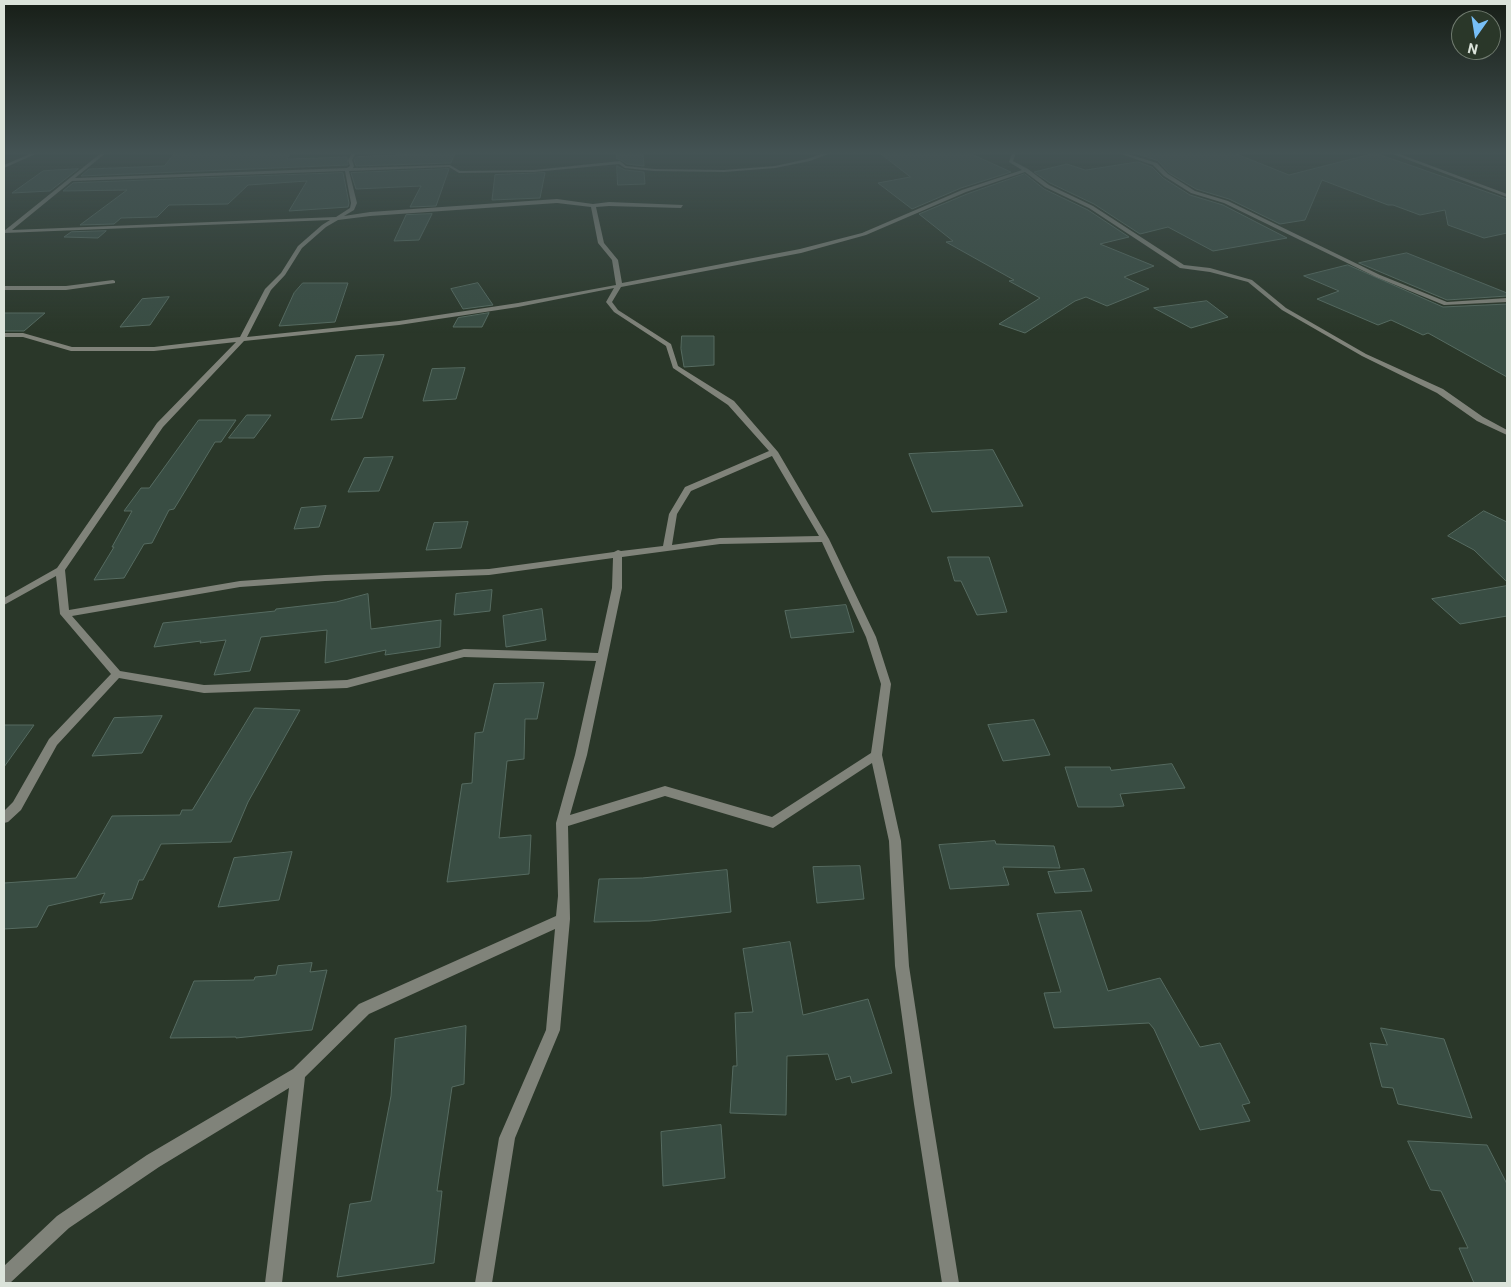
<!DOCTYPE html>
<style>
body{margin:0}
#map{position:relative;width:1511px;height:1287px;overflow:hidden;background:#2a3729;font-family:Roboto,sans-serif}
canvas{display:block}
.frame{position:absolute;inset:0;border:5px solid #dbe3da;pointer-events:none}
.north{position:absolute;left:1451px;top:10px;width:50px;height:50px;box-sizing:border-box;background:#2a3729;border:1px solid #717c70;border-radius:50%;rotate:193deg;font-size:14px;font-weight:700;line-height:20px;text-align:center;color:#dbe3da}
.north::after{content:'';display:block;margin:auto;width:18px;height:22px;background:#77bff7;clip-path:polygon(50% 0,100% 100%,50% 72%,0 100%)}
</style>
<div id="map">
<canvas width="1511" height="1287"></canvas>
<div class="frame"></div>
<div class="north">N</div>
</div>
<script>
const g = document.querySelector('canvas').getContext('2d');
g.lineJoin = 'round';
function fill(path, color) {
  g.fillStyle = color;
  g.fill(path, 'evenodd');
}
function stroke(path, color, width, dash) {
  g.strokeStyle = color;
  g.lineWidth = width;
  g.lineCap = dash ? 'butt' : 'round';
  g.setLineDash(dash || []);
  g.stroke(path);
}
const building = new Path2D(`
 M175 153H291L287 159 347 157 348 165 81 176 89 169 164 166Z
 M437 153H455L451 163 356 166 354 160 356 157Z
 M617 153H643L644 166 627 164 621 160 617 159Z
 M880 153H969L1011 172 961 188 912 209 878 183 910 177Z
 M1135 153H1234L1289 175 1375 153 1507 199V233L1484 238 1448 225 1445 210 1420 215 1393 205H1388L1322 180 1305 220 1280 224 1229 199 1196 189 1169 173 1158 161Z
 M1138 162 1152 167 1163 178 1190 195 1223 205 1287 238 1213 251 1168 227 1140 234 1094 204 1050 183 1034 172 1067 164 1085 170Z
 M617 166 625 170 644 172 645 184 618 185Z
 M78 169 50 191 12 193 43 171Z
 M449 169 436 206 410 207 421 186 356 189 351 173Z
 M343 173 349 203 348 207 289 211 307 181 248 185 228 204 169 205 157 217 121 218 114 224 80 225 127 190 63 191 73 183Z
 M545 173 540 198 492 200 495 175Z
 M1025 174 1044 189 1088 210 1129 237 1100 244 1154 266 1124 277 1149 289 1107 306 1086 297 1075 301 1025 333 999 324 1040 298 1009 281 1014 280 946 242 953 241 919 214 967 194Z
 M432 214 419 240 394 241 406 215Z
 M106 231 98 238 64 237 71 232Z
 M1407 253 1507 293V296L1447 300 1359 263Z
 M1348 265 1443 307 1507 304V377L1428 333 1423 335 1391 320 1378 325 1317 299 1339 291 1304 276Z
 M303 283H348L335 322 279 326 294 293Z
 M478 283 493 305 463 309 451 289Z
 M169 297 150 325 120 327 142 299Z
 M1207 301 1228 317 1191 328 1154 308Z
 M4 313H45L24 331H4Z
 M489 313 482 327H453L458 318Z
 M682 336H714V365L684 367 681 349Z
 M384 355 362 418 331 420 356 356Z
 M465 368 456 399 423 401 432 369Z
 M247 415H271L254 438H229Z
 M199 420H236L221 442H215L174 509 169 510 152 543 144 544 124 578 94 580 114 547H112L132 511H124L141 488H149Z
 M993 450 1023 506 932 512 909 454Z
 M393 457 379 491 348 492 364 458Z
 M326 506 319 527 294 529 301 508Z
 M1484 511 1507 522V582L1474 550 1448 536Z
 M468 522 461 548 426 550 434 523Z
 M948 557H989L1007 612 977 615 961 581H955Z
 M1507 586V616L1460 624 1432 599Z
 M492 590 490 611 454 615 456 594Z
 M368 594 371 629 441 620 440 647 385 655 386 650 325 663 327 630 261 637 250 671 214 675 226 640 200 643 201 641 154 647 163 623 275 611 276 609 336 602Z
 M846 605 854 632 791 638 785 611Z
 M542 609 546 640 506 647 503 616Z
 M544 683 537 719H525L524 759 507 761 499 838 531 835 529 874 447 882 462 784 472 783 475 733 483 732 494 684Z
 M255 708 300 710 248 802 231 842 161 844 143 880H139L132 899 100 903 105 893 48 906 37 927 4 929V883L76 878 112 816 180 815 182 810H192Z
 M162 716 142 753 92 756 114 718Z
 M1034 720 1050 755 1003 761 988 725Z
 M4 725H34L4 767Z
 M1172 764 1185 788 1120 794 1124 806 1112 807H1078L1065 767H1110L1111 770Z
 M995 841 996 844 1054 846 1060 868 1003 867 1009 885 950 889 939 845Z
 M292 852 279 900 218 907 234 858Z
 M860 866 864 899 817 903 813 867Z
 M1084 869 1092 891 1055 893 1048 872Z
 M727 870 731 912 650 921 594 922 599 879 642 878Z
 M1081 911 1108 991 1160 978 1200 1047 1220 1043 1250 1103 1242 1105 1250 1121 1200 1130 1154 1029 1149 1023 1054 1028 1044 993 1061 992 1037 914Z
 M790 942 803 1015 868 999 892 1073 852 1083 850 1076 836 1080 828 1054 787 1056 786 1115 730 1113 733 1066H737L735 1013 753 1012 743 949Z
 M312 963 310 972 327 970 312 1030 236 1038V1037L170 1038 194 981 254 980 255 977 276 975 278 966Z
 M466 1026 464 1084 452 1087 437 1191H442L434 1263 337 1277 350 1204 371 1201 391 1096 395 1039Z
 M1381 1028 1444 1039 1472 1118 1398 1104 1393 1088 1382 1087 1370 1043 1387 1045Z
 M721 1125 725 1178 663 1186 661 1132Z
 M1408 1141 1487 1145 1507 1184V1283H1474L1459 1248H1468L1441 1191 1431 1190Z`);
const minor = new Path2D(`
 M32 153H38L4 168V165Z
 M101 153H106L75 178 347 168 350 166 348 160 352 153H356L352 160 354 166 353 168 450 165 460 171 534 170 620 161 626 166 654 169 724 170 775 166 807 159 824 153H831L810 161 775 168 724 172 654 171 625 168 619 164 534 172 459 173 449 167 349 171 357 203 354 210 344 216 370 212 557 199 593 204 609 202 683 205 681 208 609 206 596 207 604 243 618 260 622 283 800 249 862 233 962 190 1022 170 1009 162 1012 153H1016L1013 161 1028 169 1049 185 1093 206 1184 265 1210 268 1252 280 1286 308 1366 354 1443 389 1483 417 1507 430V435L1477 421 1437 393 1362 356 1282 310 1248 282 1210 272 1180 268 1089 208 1045 187 1025 172 966 192 866 235 801 253 621 287 612 302 618 310 671 344 678 366 734 401 778 452 829 539 876 637 891 684 882 755 901 841 909 966 930 1104 959 1283H942L914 1104 895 966 889 841 872 763 773 828 665 796 568 826 570 919 560 1030 515 1138 492 1283H475L499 1138 546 1030 555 929 369 1014 305 1077 282 1283H265L289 1088 159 1167 69 1228 10 1283H4V1266L57 1216 147 1155 293 1069 359 1004 556 916 558 896 556 823 575 755 596 661 464 657 347 688 204 693 119 678 57 745 21 810 8 822 4 823V811L13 802 49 739 111 674 60 614 56 576 4 605V598L57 568 157 423 236 342 154 351H71L23 337H4V333H23L72 347H154L240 337 265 289 281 273 298 246 322 225 330 220 4 233V231ZM345 171 351 203 350 208 336 217 12 230 72 181ZM557 203 591 207 598 243 612 260 616 285 518 303 399 321 247 337 271 290 285 275 302 248 326 227 338 220 370 216ZM614 288 606 302 614 312 666 346 673 368 728 405 769 451 685 487 669 514 663 546 621 551 618 550 614 552 489 569 325 575 240 581 69 610 65 570 163 427 244 341 399 325 518 307ZM772 456 819 536 720 538 672 545 677 514 691 491ZM822 542 866 637 881 684 871 753 772 817 665 786 570 815 587 755 622 588V557L720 544ZM613 558 612 588 598 653 464 649 347 680 204 685 120 671 72 616 240 587 325 581 489 575Z
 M1118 153H1125L1157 163 1168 174 1195 191 1228 201 1380 275 1447 302 1507 298V302L1444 305 1376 277 1224 203 1191 193 1164 176 1153 165Z
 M1390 153H1397L1507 194V197Z
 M113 280 115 281V283L66 290H4V286H66Z`);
fill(building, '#394d43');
stroke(building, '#566b61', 1);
fill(minor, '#80837a');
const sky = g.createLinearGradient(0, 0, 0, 333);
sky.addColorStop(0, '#171e17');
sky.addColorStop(0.46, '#445354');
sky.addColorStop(1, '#44535400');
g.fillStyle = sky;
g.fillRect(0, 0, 1511, 333);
</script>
